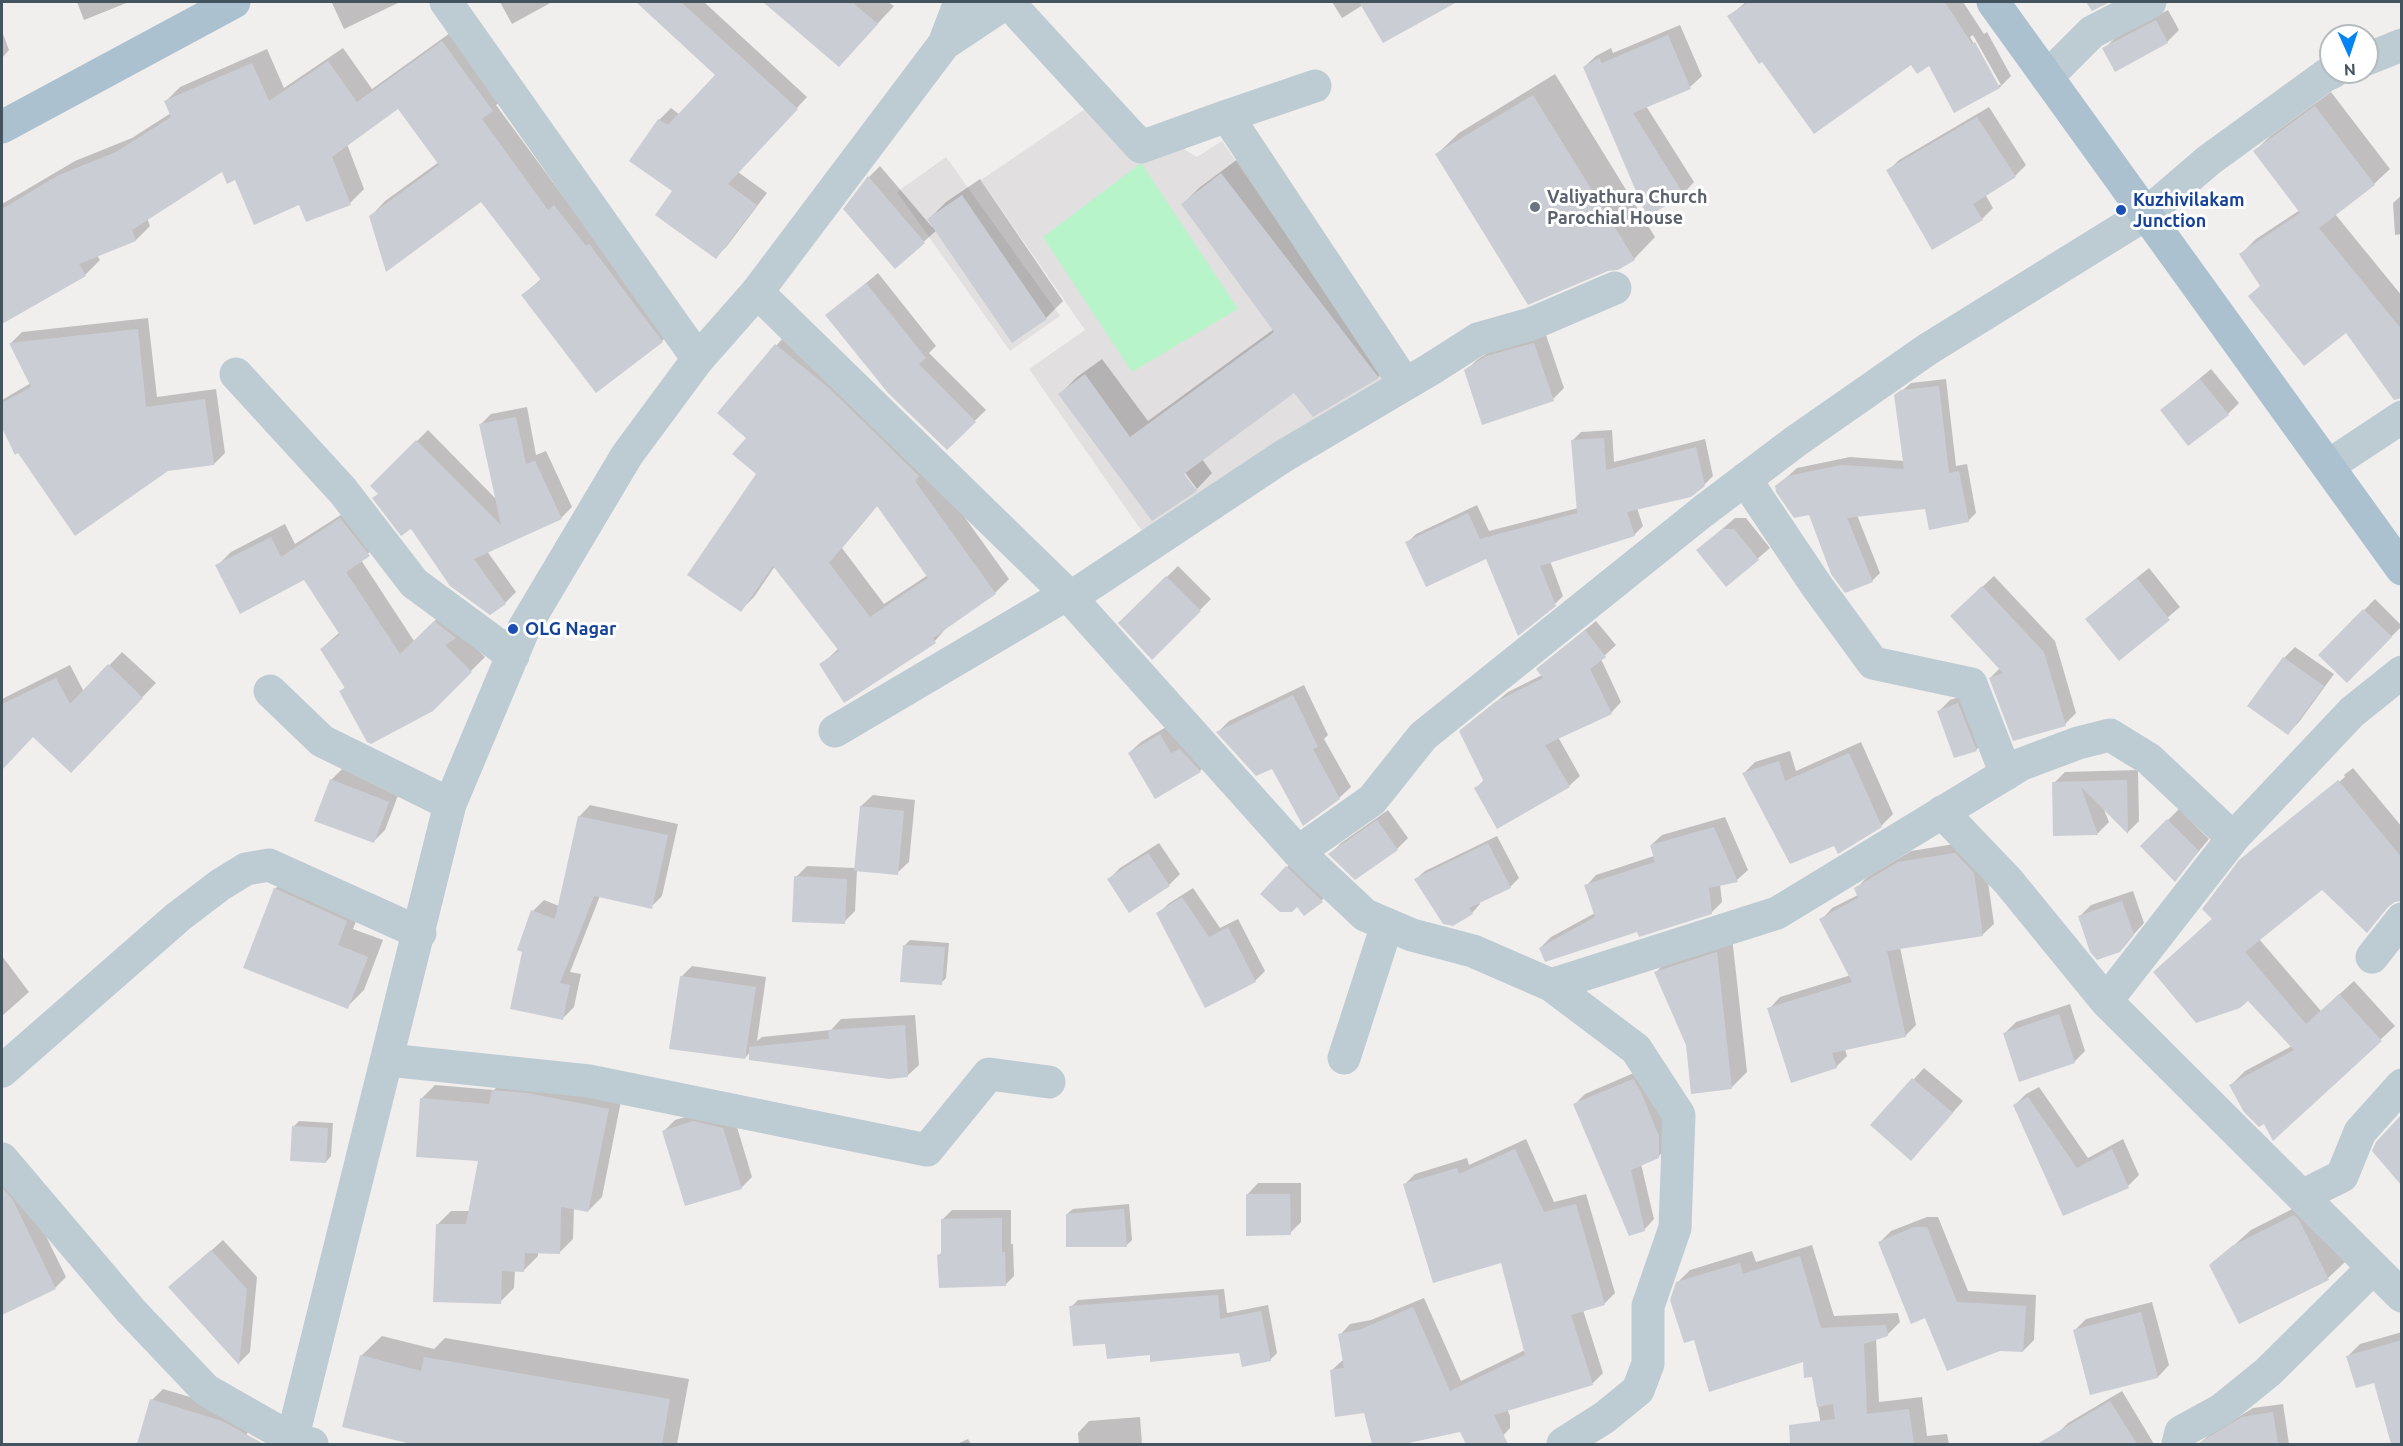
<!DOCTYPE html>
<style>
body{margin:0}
#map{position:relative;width:2403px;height:1446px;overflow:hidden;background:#f1eeee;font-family:Ubuntu,sans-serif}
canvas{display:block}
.frame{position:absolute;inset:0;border:3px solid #44545e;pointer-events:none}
.north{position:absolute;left:2319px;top:24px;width:60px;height:60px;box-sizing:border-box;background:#fff;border:2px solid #b4bbbf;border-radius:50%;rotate:177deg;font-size:16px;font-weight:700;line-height:24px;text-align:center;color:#44545e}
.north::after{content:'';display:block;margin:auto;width:21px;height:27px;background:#0584f4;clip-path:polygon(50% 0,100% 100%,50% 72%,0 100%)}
</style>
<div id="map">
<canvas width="2403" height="1446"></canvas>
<div class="frame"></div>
<div class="north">N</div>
</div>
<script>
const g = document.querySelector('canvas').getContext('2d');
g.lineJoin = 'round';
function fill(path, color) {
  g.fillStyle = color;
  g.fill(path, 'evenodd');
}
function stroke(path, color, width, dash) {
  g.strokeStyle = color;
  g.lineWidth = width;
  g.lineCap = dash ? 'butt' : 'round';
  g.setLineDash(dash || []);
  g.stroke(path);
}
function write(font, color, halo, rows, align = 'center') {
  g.font = font + ' Ubuntu,sans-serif';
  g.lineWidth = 6;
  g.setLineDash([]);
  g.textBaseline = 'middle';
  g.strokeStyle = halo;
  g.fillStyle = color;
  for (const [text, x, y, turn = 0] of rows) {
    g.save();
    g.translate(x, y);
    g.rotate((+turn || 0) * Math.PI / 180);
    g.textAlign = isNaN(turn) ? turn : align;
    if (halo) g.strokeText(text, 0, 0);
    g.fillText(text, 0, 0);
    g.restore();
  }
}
const education = new Path2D(`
 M1100 99 1197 157 1222 141 1387 381 1150 543 1029 369 1085 330 981 180Z
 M946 157 1060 316 1010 351 897 192Z`);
const green = new Path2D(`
 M1141 163 1238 309 1132 372 1043 237Z`);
const shadow = new Path2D(`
 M77 2H129L84 20Z
 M333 2H400L344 29 332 3Z
 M500 2H552L512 24Z
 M638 2H704L807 97 738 172 767 193 727 246 716 257 674 191 631 160 659 120 671 108 680 115 717 75Z
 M766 2H888L894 6 839 65Z
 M1332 2H1451L1447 6 1363 5 1342 18Z
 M1746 2H1914L1924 16 1947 2H1963L1984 34 1987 32 2011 76 2000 87 1955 111 1930 64 1912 63 1729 16ZM1973 35 2001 85H1997L1970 37Z
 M2168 10 2179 30 2167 42 2115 70 2104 49 2115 38Z
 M1680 25 1702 76 1690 87 1646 106 1694 182 1683 194 1584 67 1596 56 1611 48 1613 53Z
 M457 28 507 95 496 105 563 196 676 326 662 341 523 295 542 278 482 200 371 216 385 201 439 162 398 107 347 144 364 189 350 203H300L223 170 147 218 150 226 136 240 97 255 100 260 85 275 2 322V204L75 161 132 138 171 113 166 101 180 87 267 49 284 88 343 48 372 89Z
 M2 31 9 50 2 58Z
 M1555 74 1655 237 1634 259 1437 154 1459 133Z
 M2331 92 2390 169 2374 184 2335 214 2402 296V394L2346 331 2250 296 2261 285 2240 255 2256 239 2300 210 2255 151 2270 136Z
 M1989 107 2026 165 2015 176 1985 194 1993 208 1982 219 1888 171 1899 160Z
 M1239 158 1394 360 1378 377 1313 415 1295 391 1202 459 1212 473 1196 490 1152 519 1060 394 1077 377 1102 359 1148 421 1274 329 1183 204 1199 188ZM1181 467 1197 489H1193L1178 468Z
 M880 166 932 227 934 226 929 219 946 202 980 179 1063 301 1046 318 937 230 895 267 869 177Z
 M2402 195V234L2395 235 2393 203Z
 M878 273 936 346 929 353 986 410 947 448 827 316Z
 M148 318 157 397 216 389 225 453 214 464 16 453 2 424V400L31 383 11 343 22 332Z
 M789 331 928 466 1009 579 995 593 948 626 935 641 821 665 839 648 775 566 754 597 741 610 758 474 749 438 719 412ZM878 505 928 575 884 604 842 548Z
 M1545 332 1564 388 1553 399 1465 371 1477 360 1498 346Z
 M2211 369 2239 403 2228 414 2162 410Z
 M1946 379 1956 466 1967 464 1976 513 1968 521 1926 507 1857 515 1880 573 1872 581 1810 513 1777 486 1797 468 1850 457 1904 461 1896 396 1911 383Z
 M527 407 536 455 546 451 572 507 561 518 487 551 516 592 505 603 412 527 372 486 428 430 497 500 480 425 491 414Z
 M1612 430 1614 462 1705 439 1713 476 1704 485 1637 508 1643 526 1634 535 1550 561 1563 596 1555 604 1487 557 1407 543 1416 534 1477 505 1489 531 1578 508 1572 441 1581 432Z
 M355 506 382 541 361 560 414 641 448 608 460 632 485 657 432 710 341 691 346 686 321 649 340 632 305 578 217 566 231 552 285 524 295 544Z
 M1735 518H1746L1770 548 1727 585 1698 550Z
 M1178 566 1211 599 1152 658 1120 623Z
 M2149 568 2180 607 2119 659 2099 608Z
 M1994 576 2055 641 2076 713 2065 724 1990 678 2000 668 1963 605Z
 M2375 599 2402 626 2347 681 2320 655Z
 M1596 621 1616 645 1601 659 1621 702 1611 713 1558 737 1580 776 1569 786 1476 788 1485 779 1460 732 1508 692 1542 675 1538 669 1549 659Z
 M2295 647 2334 674 2299 722 2288 733 2249 706 2284 658Z
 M122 652 156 683 85 757 34 735 2 768V699L70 665 84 692Z
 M1304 685 1328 735 1324 739 1351 787 1339 798 1272 767 1218 732 1229 721Z
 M1970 693 1987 739 1976 750 1939 711 1950 700Z
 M1171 724 1211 760 1200 771 1155 797 1129 753 1141 742Z
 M1861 742 1893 814 1881 826 1839 852 1835 844 1744 773 1755 762 1790 751 1796 771Z
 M2353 768 2402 827V899L2394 900 2367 931 2322 888 2259 939 2321 1011 2354 981 2395 1026 2274 1139 2265 1122 2231 1085 2245 1071 2292 1046 2248 999 2155 972 2213 918 2244 859 2345 777 2344 775Z
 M342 769 400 790 385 830 374 841 331 780Z
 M2138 770 2139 821 2128 832 2103 807 2109 822 2098 833 2055 834 2054 783 2065 772Z
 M873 795 915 800 909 862 897 873 857 870 855 911 844 922 796 877 807 866 855 868 861 806Z
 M590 805 678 824 662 896 651 907 600 896 570 972 581 974 574 1007 563 1018 533 911 544 900 559 906 579 817Z
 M2179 809 2209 839 2175 880 2142 846Z
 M1388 810 1408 838 1397 849 1330 854 1341 843Z
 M1725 817 1748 870 1737 880 1720 884 1722 902 1711 913 1637 930 1540 948 1551 937 1595 913 1586 886 1596 875 1654 856 1651 845 1662 835Z
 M1497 836 1519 878 1510 887 1479 902 1480 904 1472 913 1416 879 1425 871Z
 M1967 842 1985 861 1994 924 1982 935 1900 947 1916 1025 1905 1036 1845 1049 1847 1056 1836 1067 1769 1009 1780 997 1851 975 1821 920 1832 908 1858 895 1856 889 1867 877 1911 851Z
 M1159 843 1180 874 1169 885 1109 879 1120 868Z
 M1292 862 1327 896 1304 914 1297 905 1287 867Z
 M292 872 363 904 353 929 383 940 364 990 347 1007 275 889Z
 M1193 888 1220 928 1238 919 1265 971 1255 981 1158 914 1168 904Z
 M2133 891 2144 923 2119 951 2079 917 2091 905Z
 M1732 937 1747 1072 1731 1088 1687 1045 1656 972 1671 957Z
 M910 940 949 943 946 978 941 983 904 946Z
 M2 956 29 992 2 1016Z
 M692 966 766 977 757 1041 762 1037 831 1030 841 1019 915 1015 919 1065 907 1076 750 1052 745 1058 681 977Z
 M2070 1004 2085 1051 2074 1062 2005 1033 2016 1022Z
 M1924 1068 1963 1101 1922 1147 1872 1125Z
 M1643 1069 1669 1125 1668 1146 1658 1157 1641 1164 1654 1219 1644 1230 1575 1104 1585 1094Z
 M507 1076 622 1096 602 1197 588 1211 574 1208 573 1239 559 1253 538 1252V1256L524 1270H515L514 1288 500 1302 437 1225 451 1211H470L480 1160 421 1099 435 1085 494 1090Z
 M2039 1087 2088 1158 2123 1139 2139 1175 2128 1186 2064 1215 2015 1105 2026 1094Z
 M705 1111 734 1117 752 1177 741 1188 664 1131 675 1120Z
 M299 1121 333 1123 331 1156 326 1162 293 1127Z
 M1526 1139 1554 1202 1586 1194 1615 1293 1604 1304 1583 1310 1603 1373 1593 1383 1507 1409 1510 1416V1428L1500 1439 1488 1444H1468L1461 1430 1398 1444H1373L1365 1412 1332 1370 1344 1359 1340 1335 1350 1324 1371 1320 1424 1298 1461 1381 1525 1350 1502 1261 1405 1184 1415 1174 1467 1158 1469 1165Z
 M2 1167 23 1189 66 1277 55 1288 2 1313Z
 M1258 1183H1301V1222L1290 1233 1247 1195Z
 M2312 1199 2345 1262 2328 1278 2211 1266 2251 1230Z
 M1129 1204 1132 1240 1127 1245 1067 1214 1073 1209Z
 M952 1210H1011V1244H1013L1014 1276 1005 1285 939 1255 943 1251V1219Z
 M1927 1217H1938L1968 1291 2036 1295 2034 1340 2023 1351 1999 1349 1926 1316 1880 1242 1891 1231Z
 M223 1240 257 1277 250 1352 239 1363 171 1287Z
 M1812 1245 1834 1316 1898 1313 1900 1322 1887 1335 1876 1338 1879 1402 1922 1397 1927 1436 1947 1434 1949 1444H1824L1813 1376 1805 1360 1677 1283 1690 1270 1752 1251 1756 1262Z
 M1224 1289 1227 1313 1268 1305 1277 1353 1270 1360 1240 1352 1151 1354 1107 1342 1071 1307 1078 1300Z
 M2152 1302 2169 1365 2158 1377 2075 1330 2086 1319Z
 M2402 1332V1444H2392L2375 1382 2348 1356 2360 1344Z
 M382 1336 434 1349 445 1338 689 1379 677 1444 411 1443 361 1356Z
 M163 1389 234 1410 251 1420 244 1444H154L139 1440 152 1400Z
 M2122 1391 2154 1444H2064L2057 1434 2068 1423Z
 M2283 1404 2289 1444H2199L2209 1435 2253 1408Z
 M1140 1417 1142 1444H1079L1078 1433 1089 1421Z
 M968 1439 971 1444H957Z`);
const building = new Path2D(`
 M636 2H681L798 109 728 184 757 205 716 259 655 215 672 191 629 161 658 119 668 125 715 75Z
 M763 2H852L878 24 839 67Z
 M1359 2H1457L1383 43Z
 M1749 2H1945L1972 44 1975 42 2000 88 1954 113 1929 66 1917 74 1911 65 1814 134 1762 62 1759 64 1727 16Z
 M2086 2H2110L2092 11Z
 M2156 20 2168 43 2115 72 2102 48Z
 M1668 35 1691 89 1633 113 1684 195 1647 217 1583 67 1599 58 1602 63Z
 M442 41 493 111 482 119 548 210 554 205 586 246 589 244 663 342 596 393 521 295 541 280 481 202 386 272 369 216 439 165 398 109 332 157 351 205 306 222 299 205 254 225 235 180 227 184 222 172 132 230 136 241 79 264 86 276 2 324V209L59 175 116 152 171 117 164 101 252 63 269 101 328 61 357 102Z
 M1533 95 1635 260 1618 270 1608 271 1528 305 1435 154Z
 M2315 106 2375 185 2319 228 2402 330V398L2394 400 2346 333 2304 366 2248 296 2260 286 2239 254 2300 213 2253 151Z
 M1977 117 2016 177 1973 204 1983 220 1932 250 1886 170Z
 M1221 173 1379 378 1313 417 1294 393 1184 474 1197 491 1152 521 1058 394 1085 374 1130 437 1274 332 1181 204Z
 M868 176 925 243 895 269 843 209Z
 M962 195 1047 319 1012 343 927 219Z
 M866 283 926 358 919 364 976 422 947 450 888 393 825 315Z
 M138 329 146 407 205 399 214 465 168 471 75 536 18 453 15 455 2 428V403L31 387 9 343Z
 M1534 343 1554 401 1482 425 1464 370 1486 356Z
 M775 344 830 389 919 476 915 481 996 594 933 638 936 643 844 703 819 664 839 651 773 566 741 612 687 575 756 474 732 454 746 438 717 413ZM877 506 928 578 870 617 829 563Z
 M2200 379 2229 415 2188 446 2160 410Z
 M1939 386 1949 473 1959 471 1969 522 1929 530 1925 509 1847 518 1873 582 1845 593 1831 574 1809 515 1794 518 1776 492 1775 486 1788 476 1841 465 1904 469 1894 395 1901 390Z
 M516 417 526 464 535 461 562 519 474 559 506 604 490 615 450 586 411 529 401 536 372 498 378 494 370 486 416 440 501 525 479 424Z
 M1604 438 1606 470 1696 447 1705 486 1691 497 1627 512 1635 536 1540 566 1556 606 1518 636 1486 559 1426 587 1405 542 1468 513 1480 539 1577 513 1571 440Z
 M340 518 370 556 346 572 400 654 434 621 456 638 445 645 472 672 433 711 371 744 367 742 339 691 345 688 320 649 340 635 304 580 240 614 215 565 271 537 281 557Z
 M1722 529H1734L1759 560 1726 587 1696 550Z
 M1166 576 1201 611 1152 660 1118 623Z
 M2137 578 2170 620 2119 661 2085 619Z
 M1982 586 2044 652 2066 726 2013 741 1989 678 2003 673 1950 616Z
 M2363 609 2392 637 2347 683 2318 655Z
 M1585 630 1606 657 1590 669 1612 714 1545 745 1570 787 1497 829 1474 788 1484 782 1459 731 1495 702 1543 678 1536 669Z
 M2283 657 2324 686 2288 735 2247 706Z
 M108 664 143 698 71 773 33 737 2 770V704L56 678 70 704Z
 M1293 695 1318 747 1313 749 1340 799 1303 826 1272 769 1256 776 1216 732Z
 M1958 703 1977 751 1954 758 1937 711Z
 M1160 734 1171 753 1180 749 1201 772 1155 799 1128 753Z
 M1849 753 1882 827 1838 854 1834 846 1790 864 1742 773 1779 761 1785 781Z
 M330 779 389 802 374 843 314 821Z
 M2127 780 2128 834 2081 787 2098 835 2053 836 2052 782Z
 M2338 780 2402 858V901L2395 902 2388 907 2367 933 2322 890 2245 952 2306 1024 2339 994 2382 1041 2273 1141 2264 1124 2259 1127 2244 1112 2229 1085 2294 1050 2248 1001 2240 1008 2196 1023 2153 972 2212 919 2202 909 2239 860Z
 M860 806 904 811 898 875 854 871Z
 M578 816 668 835 652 909 594 896 560 983 570 985 563 1020 510 1009 522 952 517 950 531 910 555 919Z
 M2167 819 2199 851 2175 882 2140 846Z
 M1377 820 1398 850 1355 880 1328 854Z
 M1714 827 1738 882 1709 888 1712 914 1639 937 1637 932 1545 962 1539 948 1595 917 1584 885 1655 862 1650 845Z
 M1488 843 1511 888 1469 908 1473 914 1453 926 1443 924 1414 879Z
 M1148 853 1170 886 1129 913 1107 879Z
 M1955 853 1974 873 1983 936 1887 951 1906 1037 1832 1053 1837 1068 1791 1083 1767 1008 1852 982 1819 919 1858 898 1854 888 1898 862Z
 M1286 866 1323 902 1304 916 1297 907 1292 912H1280L1260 894Z
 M794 876 847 879 845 924 792 922Z
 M274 888 347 921 338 945 368 957 348 1009 243 968Z
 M1182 897 1209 937 1228 927 1256 982 1205 1008 1156 913Z
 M2122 901 2134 935 2120 952 2097 960 2090 952 2078 916Z
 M903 945 945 947 942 985 900 982Z
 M1717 952 1732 1089 1691 1094 1686 1045 1654 972Z
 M680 976 756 987 745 1059 669 1049Z
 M2059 1014 2075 1063 2019 1082 2003 1033Z
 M905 1025 908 1077 889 1079 749 1060V1047L829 1039 828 1030Z
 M1912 1078 1953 1113 1911 1161 1870 1125Z
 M1633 1079 1640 1090 1659 1136V1158L1631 1170 1645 1231 1629 1236 1573 1104Z
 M492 1090 527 1093 609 1109 588 1212 561 1207 560 1254 525 1253 524 1272 502 1271 501 1304 433 1302 436 1224H466L478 1161 416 1157 420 1098 489 1104Z
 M2028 1097 2077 1168 2112 1149 2129 1188 2063 1216 2013 1105Z
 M2402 1114V1186L2372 1151 2376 1142Z
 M693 1121 723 1128 742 1189 685 1206 662 1131Z
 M292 1126 328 1128 326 1163 290 1161Z
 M1515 1149 1544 1212 1576 1204 1605 1305 1571 1315 1593 1385 1494 1415 1508 1444H1466L1460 1432 1404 1444H1372L1364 1413 1335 1417 1330 1370 1344 1368 1338 1334 1359 1330 1413 1307 1450 1391 1525 1355 1501 1263 1433 1283 1403 1184 1457 1168 1459 1174Z
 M2 1187 13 1200 56 1289 2 1315Z
 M1246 1194H1290L1291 1235 1246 1236Z
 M1124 1209 1127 1247H1066V1214Z
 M2294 1215 2299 1220 2329 1280 2239 1324 2209 1265 2232 1246Z
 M1002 1218V1252H1005L1006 1286 939 1288 937 1255 941 1254V1219Z
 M1914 1227H1927L1957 1302 2026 1306 2023 1352 2000 1351 1947 1371 1925 1318 1911 1324 1878 1242Z
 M211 1250 247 1289 239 1365 168 1287Z
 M1800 1256 1821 1328 1886 1325 1888 1336 1864 1344 1867 1414 1909 1409 1914 1444H1790L1789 1425 1835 1419 1833 1404 1817 1407 1812 1377 1804 1378 1803 1362 1709 1392 1694 1340 1684 1343 1670 1300 1676 1282 1740 1263 1743 1274Z
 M1218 1295 1220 1319 1261 1311 1271 1361 1242 1367 1239 1353 1150 1362V1355L1107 1359 1105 1344 1073 1346 1069 1306Z
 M2141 1312 2158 1378 2090 1395 2073 1330Z
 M2402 1340V1444H2391L2374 1383 2356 1388 2346 1356Z
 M360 1355 421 1371 424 1357 670 1399 662 1444H411L342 1427Z
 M150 1399 222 1421 264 1444H137Z
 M2110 1401 2137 1444H2037Z
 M2273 1412 2278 1444H2197L2242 1417Z`);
const minor = new Path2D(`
 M446 2 698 359
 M1008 2 1141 147 1227 116 1405 384
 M944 44 1007 2
 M2367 59 2402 45
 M2047 77 2092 32 2150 2
 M1227 116 1315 86
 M757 292 1067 594 1298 852 1365 915 1412 935 1473 951 1551 985 1636 1049 1679 1115 1675 1228 1648 1306V1364L1638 1390 1605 1417 1563 1444
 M236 374 343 491 414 583 513 656
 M2328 466 2402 417
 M1745 479 1816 585 1873 663 1971 684 2006 774
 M1070 598 1282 457 1431 369 1478 339 1531 324 1615 288
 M270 691 322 741 450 804
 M835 731 1067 594
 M1942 812 2008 881 2106 1001 2402 1296
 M1298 852 1372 800 1423 736 1702 512 1796 441 1928 349 2146 214 2209 160 2326 75 2333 72
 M2372 957 2402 919
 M1551 985 1777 913 2022 764 2078 743 2110 735 2149 759 2233 838
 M2106 1001 2233 838 2352 712 2402 672
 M1344 1058 1387 925
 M388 1060 589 1081 927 1150 989 1074 1049 1082
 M2 1071 178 917 220 885 246 869 269 865 420 933
 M2 1159 131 1311 206 1390 292 1439 312 1444
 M2302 1196 2342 1176 2360 1132 2402 1085
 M291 1444 450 804 524 628 627 455 698 359 757 292 944 44 960 2
 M2178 1444 2181 1432 2221 1410 2268 1372 2373 1268`);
const major = new Path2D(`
 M1993 2 2402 569
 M2 127 234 2`);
const markers = [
 [1535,207,6,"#6b7280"],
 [2121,210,6,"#1a4fb4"],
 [513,629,6,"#1a4fb4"]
];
const worshipNames = [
 ["Valiyathura Church",1547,197],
 ["Parochial House",1547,218]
];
const transitNames = [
 ["Kuzhivilakam",2133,200],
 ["Junction",2133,221],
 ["OLG Nagar",525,629]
];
fill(education, '#e2dfe0');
fill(green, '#b7f4c9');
fill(shadow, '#0003');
fill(building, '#caced4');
stroke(minor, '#bdcbd2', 33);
stroke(major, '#abc1d0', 33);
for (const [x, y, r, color] of markers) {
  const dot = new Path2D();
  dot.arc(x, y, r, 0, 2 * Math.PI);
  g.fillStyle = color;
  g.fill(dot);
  stroke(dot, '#fff', 2);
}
write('bold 18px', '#5b616d', '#fff', worshipNames, 'left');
write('bold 18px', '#164399', '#fff', transitNames, 'left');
</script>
